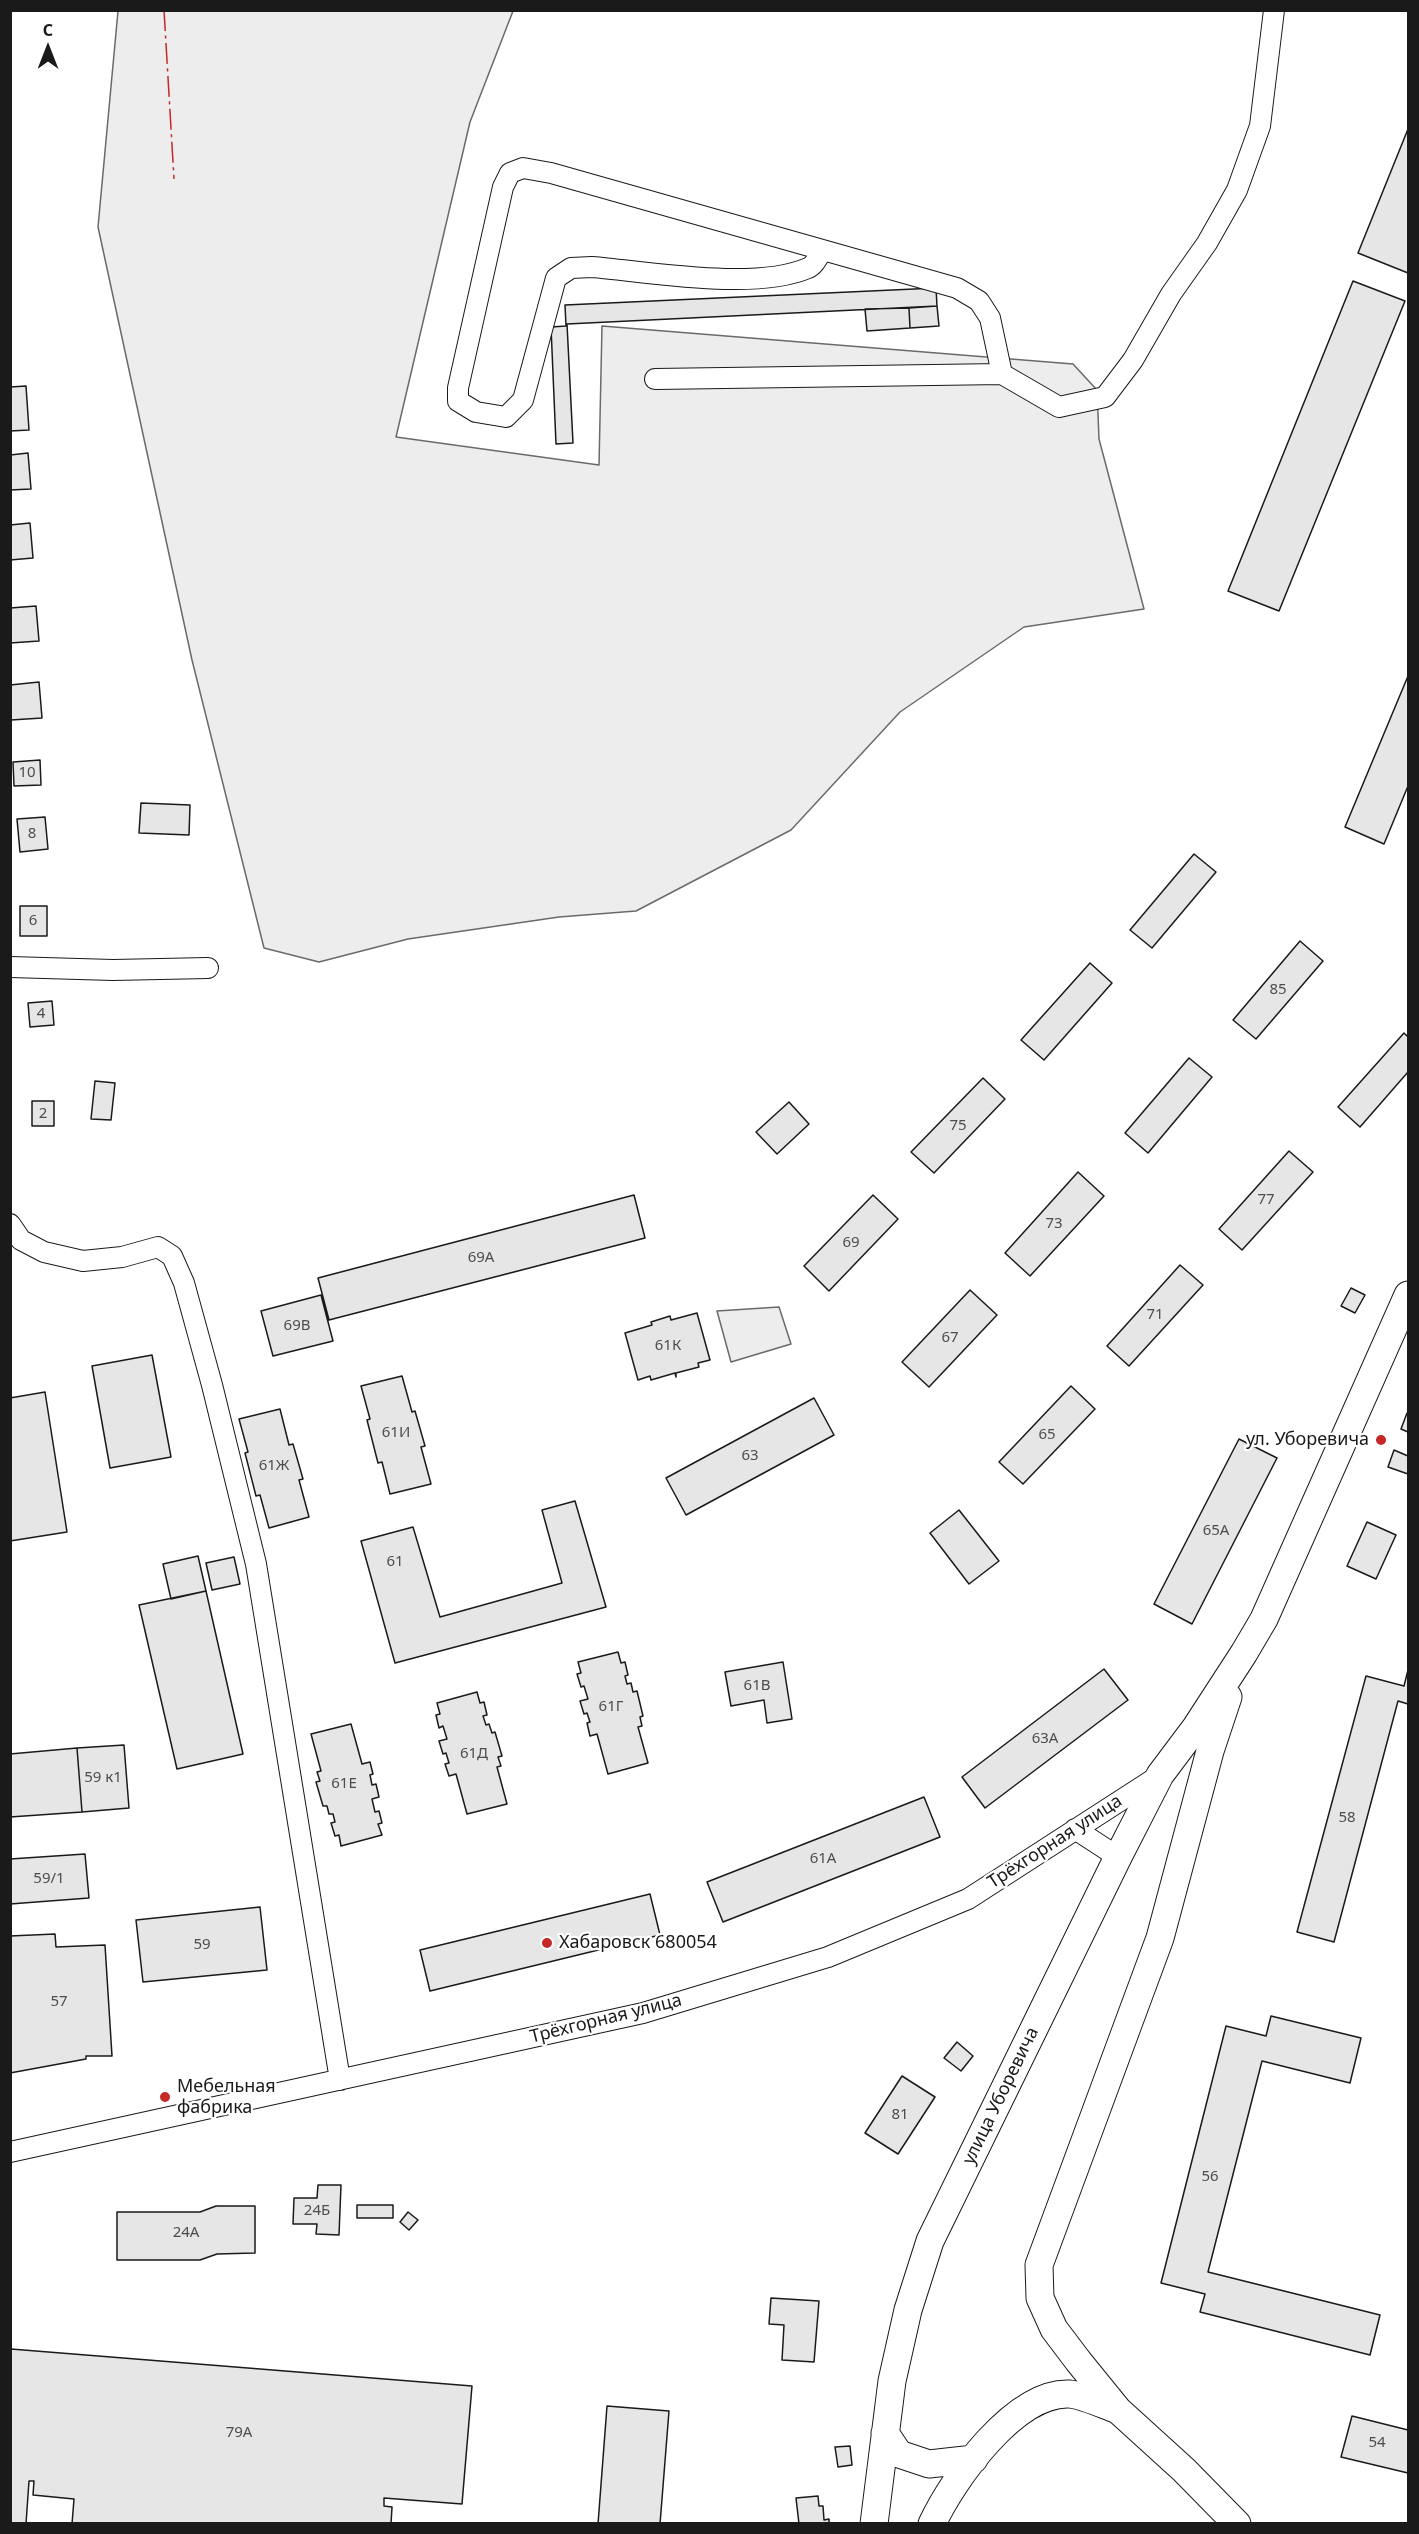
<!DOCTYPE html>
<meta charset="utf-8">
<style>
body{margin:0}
#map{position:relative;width:1419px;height:2534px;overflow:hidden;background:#fff;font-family:"Noto Sans",sans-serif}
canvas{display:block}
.frame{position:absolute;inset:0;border:12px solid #1a1a1a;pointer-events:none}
.north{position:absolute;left:18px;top:18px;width:60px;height:60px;-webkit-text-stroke:4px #fff;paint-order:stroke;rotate:0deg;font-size:16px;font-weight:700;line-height:24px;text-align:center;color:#1a1a1a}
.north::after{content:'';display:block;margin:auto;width:21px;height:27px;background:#1a1a1a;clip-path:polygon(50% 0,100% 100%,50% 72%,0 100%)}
</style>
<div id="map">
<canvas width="1419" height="2534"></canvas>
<div class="frame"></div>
<div class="north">С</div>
</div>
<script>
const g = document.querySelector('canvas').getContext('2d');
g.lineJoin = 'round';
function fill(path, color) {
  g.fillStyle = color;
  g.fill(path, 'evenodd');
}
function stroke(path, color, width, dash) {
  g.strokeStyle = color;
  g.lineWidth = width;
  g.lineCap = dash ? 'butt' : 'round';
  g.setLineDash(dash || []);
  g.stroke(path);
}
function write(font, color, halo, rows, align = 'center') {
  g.font = font + ' "Noto Sans",sans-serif';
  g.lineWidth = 4.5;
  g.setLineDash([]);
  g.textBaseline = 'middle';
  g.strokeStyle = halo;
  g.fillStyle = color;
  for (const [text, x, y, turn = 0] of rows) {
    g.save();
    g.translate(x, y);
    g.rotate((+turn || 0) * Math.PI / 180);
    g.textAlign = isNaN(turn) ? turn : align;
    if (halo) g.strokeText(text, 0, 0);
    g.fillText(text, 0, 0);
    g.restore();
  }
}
const green = new Path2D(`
 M118 11H513L470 122 396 437 599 465 602 326 1073 364 1097 390 1099 439 1144 609 1024 627 900 712 791 830 636 911 559 917 408 939 319 962 264 948 192 660 98 227Z
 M779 1307 791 1344 731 1362 717 1311Z`);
const building = new Path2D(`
 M1408 129V273L1358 253Z
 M1353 281 1405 301 1279 611 1228 591Z
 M936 288 937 306 567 324 573 443 556 444 551 327 566 326 565 305Z
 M937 306 939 326 910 328 909 308Z
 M909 308 910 328 867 331 865 309Z
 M26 386 29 430 10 431V387Z
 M28 453 31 489 10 490V455Z
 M30 523 33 558 10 560V525Z
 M36 606 39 641 10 643V608Z
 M1408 676V786L1384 844 1345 827Z
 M39 682 42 718 11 720 10 685Z
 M40 760 41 785 14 786 13 762Z
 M141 803 190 805 189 835 139 833Z
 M45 817 48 849 20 852 17 819Z
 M1194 854 1216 872 1152 948 1130 930Z
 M20 906H47V936H20Z
 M1300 941 1323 961 1256 1039 1233 1020Z
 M1090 963 1112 983 1044 1060 1021 1040Z
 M52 1001 54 1025 30 1027 28 1003Z
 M1404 1033 1408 1037V1072L1360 1127 1338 1107Z
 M1189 1058 1212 1077 1148 1153 1125 1133Z
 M983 1078 1005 1099 934 1173 911 1152Z
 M95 1081 115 1083 111 1120 91 1119Z
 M32 1101H54V1126H32Z
 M789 1102 809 1124 777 1154 756 1132Z
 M1289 1151 1313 1172 1242 1250 1219 1229Z
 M1078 1172 1104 1196 1030 1276 1005 1253Z
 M634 1195 645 1238 329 1320 318 1278Z
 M873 1195 898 1219 829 1291 804 1266Z
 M1180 1265 1203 1285 1129 1366 1107 1346Z
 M1351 1288 1365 1295 1355 1313 1341 1306Z
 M970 1290 997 1315 929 1387 902 1362Z
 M321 1295 333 1341 273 1356 261 1311Z
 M697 1313 710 1360 698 1363 699 1367 676 1373V1377L675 1373 651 1380 650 1376 638 1380 625 1333 652 1325 651 1322 670 1316 671 1320Z
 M152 1355 171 1457 110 1468 92 1366Z
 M402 1376 412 1412 415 1411 425 1446 421 1447 431 1484 390 1494 382 1462 378 1463 367 1420 370 1419 361 1386Z
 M1071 1386 1095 1409 1023 1484 999 1462Z
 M45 1392 67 1532 10 1541V1398Z
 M814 1398 834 1435 686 1515 666 1478Z
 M280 1409 289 1445 293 1444 303 1479 299 1480 309 1517 269 1528 260 1495 256 1496 245 1453 248 1452 239 1419Z
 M1407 1413H1408V1432L1401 1429Z
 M1239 1439 1277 1458 1192 1624 1154 1604Z
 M1394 1450 1408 1456V1474L1388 1467Z
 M575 1501 606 1607 395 1663 361 1541 413 1527 440 1617 562 1583 542 1510Z
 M959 1510 999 1561 969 1584 930 1533Z
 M1367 1522 1396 1535 1376 1579 1347 1566Z
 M198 1556 206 1591 171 1599 163 1564Z
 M234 1557 240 1584 212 1590 206 1563Z
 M206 1591 243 1754 177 1769 139 1605Z
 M618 1652 621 1663 625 1662 628 1675 625 1676 627 1684 631 1683 633 1692 637 1691 643 1716 640 1717 642 1726 638 1727 648 1763 608 1774 597 1734 590 1736 587 1723 590 1722 587 1713 584 1714 580 1701 588 1699 584 1686 581 1687 577 1674 581 1673 578 1662Z
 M783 1662 792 1719 767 1723 764 1700 731 1706 725 1672Z
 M1104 1669 1128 1700 985 1808 962 1777Z
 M1408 1670V1704L1398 1701 1334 1942 1297 1932 1366 1676 1404 1686Z
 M477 1692 480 1703 484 1702 487 1715 483 1716 486 1725 489 1724 492 1733 495 1732 502 1756 498 1757 501 1766 497 1767 507 1804 467 1814 456 1774 449 1776 445 1764 449 1763 446 1753 443 1754 439 1741 447 1739 443 1726 439 1728 436 1715 440 1714 437 1703Z
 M351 1724 362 1764 370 1762 373 1774 370 1775 372 1785 376 1784 379 1797 372 1799 375 1812 379 1811 382 1823 378 1824 382 1835 341 1846 339 1835 335 1836 331 1823 335 1822 333 1814H329L327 1806H323L316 1782 320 1781 317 1772 321 1771 311 1734Z
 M124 1745 129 1808 82 1812 77 1748Z
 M77 1748 82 1812 10 1817V1754Z
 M924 1797 940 1837 723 1922 707 1882Z
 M85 1854 89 1898 10 1904V1859Z
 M650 1894 660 1935 430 1991 420 1950Z
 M260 1907 267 1970 143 1982 136 1920Z
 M55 1934 56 1947 105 1945 112 2056H86V2059L10 2073V1936Z
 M1271 2016 1361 2038 1350 2083 1262 2061 1208 2272 1380 2315 1370 2355 1200 2312 1205 2294 1161 2283 1226 2026 1266 2036Z
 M957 2042 973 2056 961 2071 944 2058Z
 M902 2076 935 2097 898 2154 865 2133Z
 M318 2185H341L339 2235 316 2234 317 2224H293L294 2198H317Z
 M357 2205H393V2218H357Z
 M216 2206H255V2253L217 2254 200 2260H117V2212H200Z
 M408 2212 418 2220 409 2230 400 2222Z
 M771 2298 819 2301 814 2362 782 2360 784 2325 769 2324Z
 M11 2349 472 2386 462 2504 384 2498V2506L392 2507 391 2524H72L74 2499 33 2495 34 2481H29L26 2524H10Z
 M607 2406 669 2411 660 2524H598Z
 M1352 2416 1408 2430V2473L1341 2457Z
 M850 2446 852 2465 838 2467 835 2447Z
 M818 2496 819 2506H823L824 2520 829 2519V2524H799L796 2498Z`);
const minor = new Path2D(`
 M822 251C818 257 814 266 808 268 755 291 650 272 592 267L571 268 556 278 523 400 506 417 476 412 458 401V388L503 187 510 173 523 168 551 173 957 288 979 301 990 318 1002 374
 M655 379 1002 374 1059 407 1105 397 1133 360 1171 294 1207 243 1237 190 1260 126 1274 10
 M10 967 113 970 208 968
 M10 1224 21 1240 44 1252 83 1261 122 1257 158 1247 172 1256 184 1283 212 1385 256 1564 340 2080
 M1075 1829 1118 1857
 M10 2152 643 2013 828 1957 968 1899 1160 1775`);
const secondary = new Path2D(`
 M1228 1697 1210 1751 1160 1938 1039 2265 1040 2298 1054 2329 1079 2362 1118 2410 1184 2470 1237 2524
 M885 2433 899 2454 929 2464 974 2459
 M874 2524 892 2381 908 2310 930 2241 1118 1857 1160 1775 1196 1727 1244 1653 1264 1619 1408 1295
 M932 2524C953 2479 1015 2391 1070 2394 1085 2396 1104 2405 1118 2410`);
const power = new Path2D(`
 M164 10 174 179`);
const markers = [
 [1381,1440,6,"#c62828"],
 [547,1943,6,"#c62828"],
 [165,2097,6,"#c62828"]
];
const numberNames = [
 ["10",27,773],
 ["8",32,834],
 ["6",33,921],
 ["85",1278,990],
 ["4",41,1014],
 ["2",43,1114],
 ["75",958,1126],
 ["77",1266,1200],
 ["73",1054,1224],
 ["69",851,1243],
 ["69А",481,1258],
 ["71",1155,1315],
 ["69В",297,1326],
 ["67",950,1338],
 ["61К",668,1346],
 ["61И",396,1433],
 ["65",1047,1435],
 ["63",750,1456],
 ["61Ж",274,1466],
 ["65А",1216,1531],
 ["61",395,1562],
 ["61В",757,1686],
 ["61Г",611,1707],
 ["63А",1045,1739],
 ["61Д",474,1754],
 ["59 к1",103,1778],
 ["61Е",344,1784],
 ["58",1347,1818],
 ["61А",823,1859],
 ["59/1",49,1879],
 ["59",202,1945],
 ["57",59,2002],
 ["81",900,2115],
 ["56",1210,2177],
 ["24Б",317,2211],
 ["24А",186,2233],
 ["79А",239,2433],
 ["54",1377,2443]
];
const poiNames = [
 ["ул. Уборевича",1369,1440,"right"],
 ["Хабаровск 680054",559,1943],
 ["Мебельная",177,2087],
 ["фабрика",177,2108]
];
const streetNames = [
 ["Трёхгорная улица",1055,1842,-33],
 ["Трёхгорная улица",606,2019,-14],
 ["улица Уборевича",1001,2096,-64]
];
fill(green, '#ededed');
stroke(green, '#6a6a6a', 1.5);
fill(building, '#e6e6e6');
stroke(building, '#1a1a1a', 1.5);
stroke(minor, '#1a1a1a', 22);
stroke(secondary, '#1a1a1a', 29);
stroke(minor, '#fff', 20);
stroke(secondary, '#fff', 27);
stroke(power, '#c62828', 1.5, [21, 4.5, 3, 4.5]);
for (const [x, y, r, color] of markers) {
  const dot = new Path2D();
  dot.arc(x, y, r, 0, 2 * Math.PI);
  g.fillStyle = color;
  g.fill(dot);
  stroke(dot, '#fff', 2);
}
write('15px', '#4d4d4d', null, numberNames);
write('18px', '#1a1a1a', '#fff', poiNames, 'left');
write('18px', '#1a1a1a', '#fff', streetNames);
</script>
